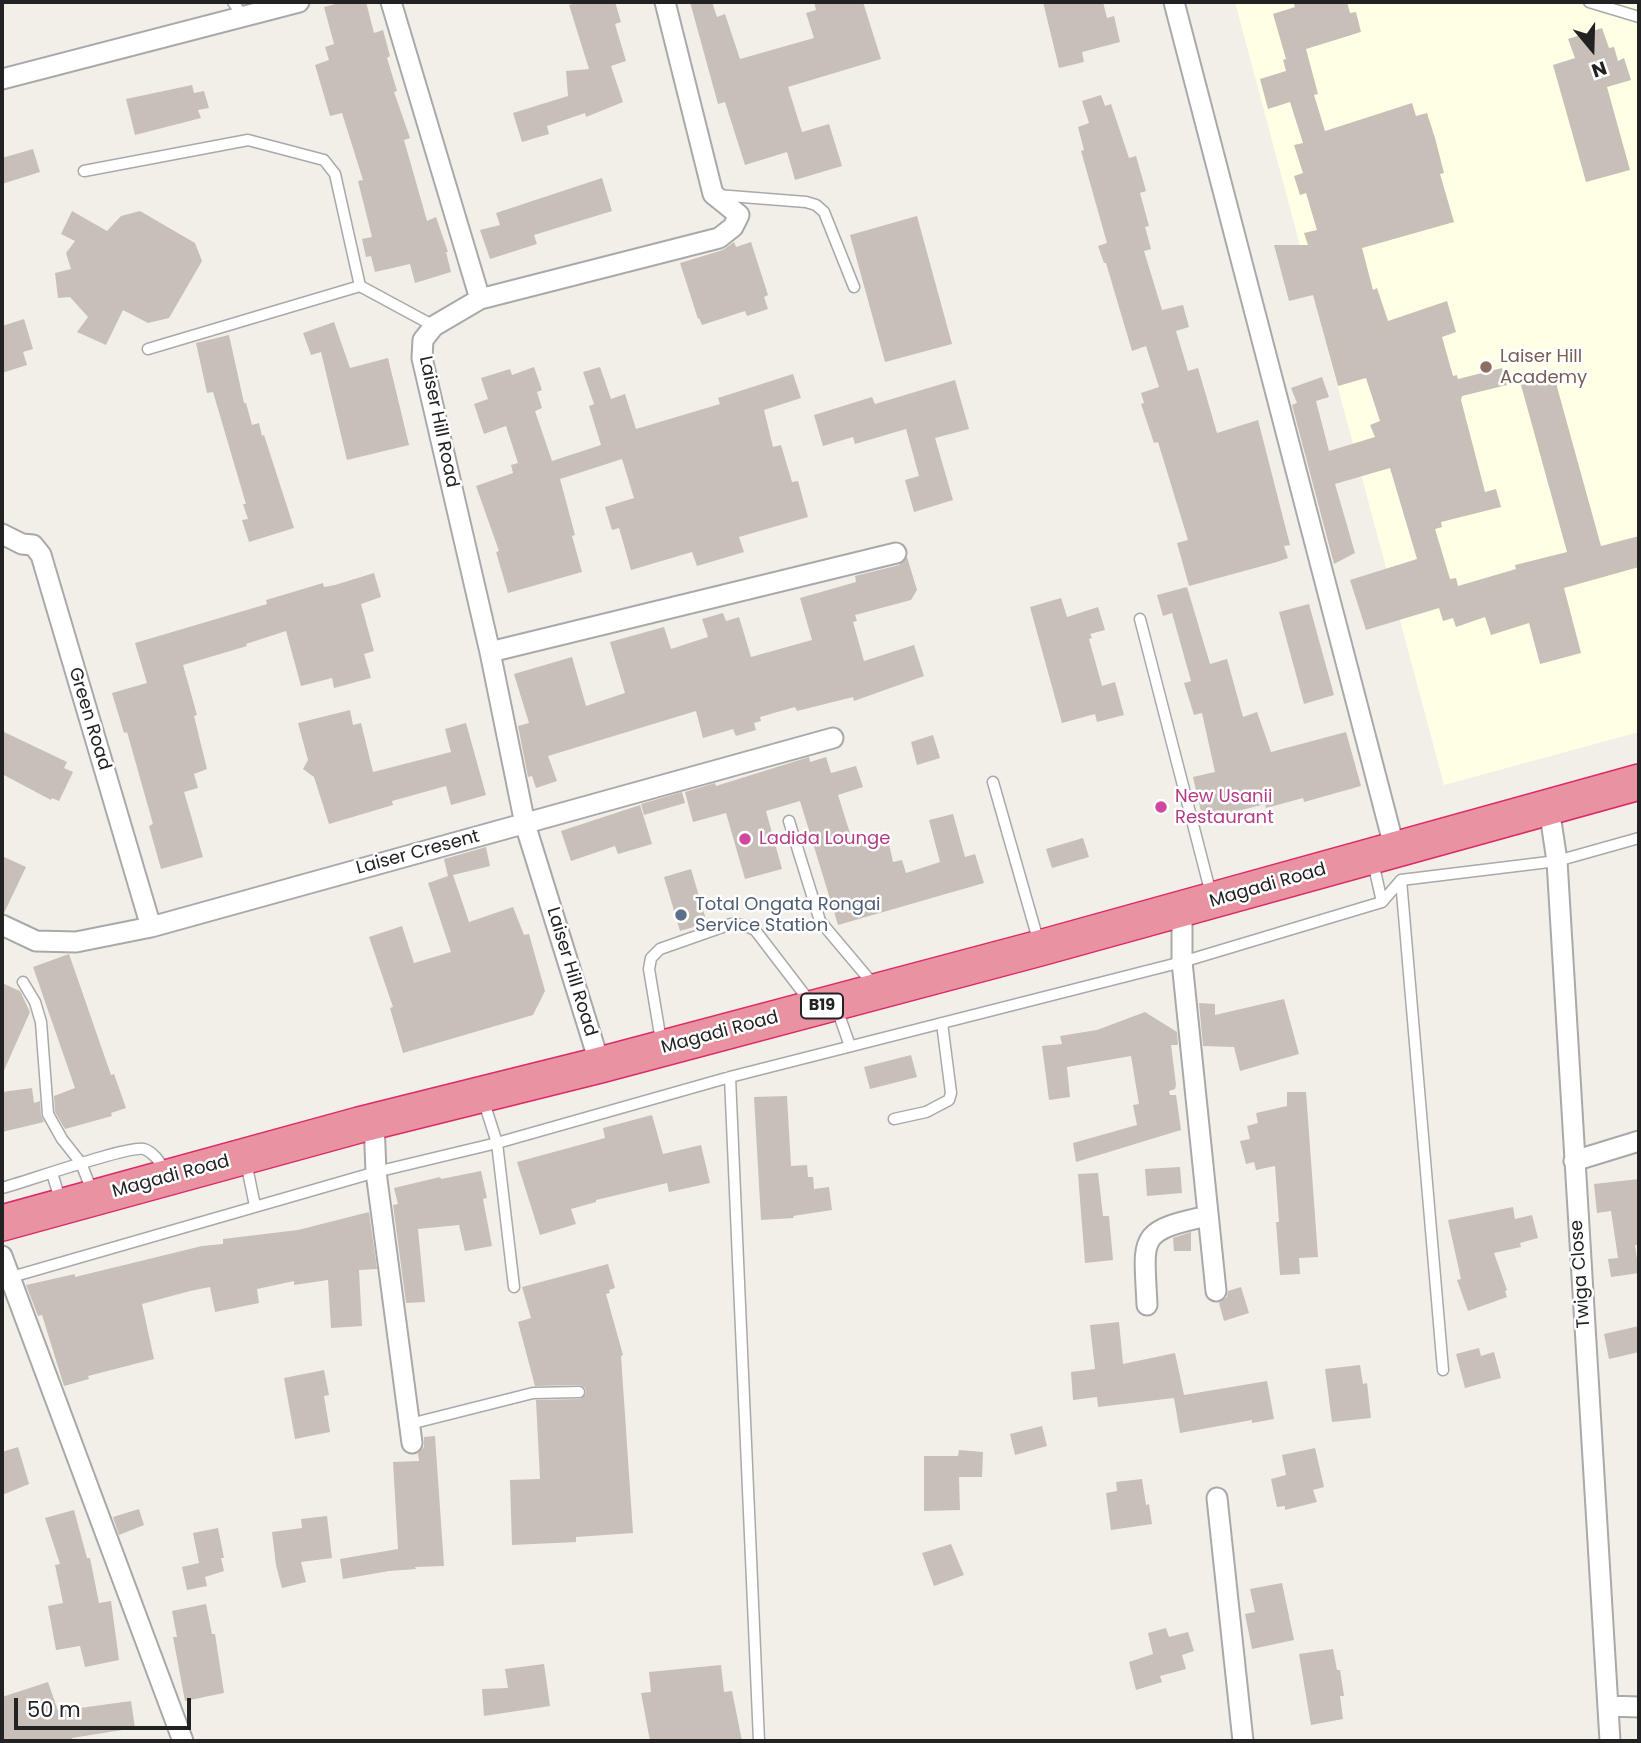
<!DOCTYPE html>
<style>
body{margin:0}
#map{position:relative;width:1641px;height:1743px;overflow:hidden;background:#f2efe9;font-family:Poppins,sans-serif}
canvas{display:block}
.frame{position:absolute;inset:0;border:4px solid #222;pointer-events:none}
.north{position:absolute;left:1557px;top:14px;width:70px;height:70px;-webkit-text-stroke:5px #fff;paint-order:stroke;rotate:161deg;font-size:19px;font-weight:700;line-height:28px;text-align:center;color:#222}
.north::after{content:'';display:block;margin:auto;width:24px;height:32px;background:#222;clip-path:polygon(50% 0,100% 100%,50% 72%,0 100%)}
.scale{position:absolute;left:14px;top:1698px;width:177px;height:32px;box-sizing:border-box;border:4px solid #222;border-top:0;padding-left:9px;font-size:21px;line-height:24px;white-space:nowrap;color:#222;-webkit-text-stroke:5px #fff;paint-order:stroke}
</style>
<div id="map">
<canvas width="1641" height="1743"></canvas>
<div class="frame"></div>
<div class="north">N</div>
<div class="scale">50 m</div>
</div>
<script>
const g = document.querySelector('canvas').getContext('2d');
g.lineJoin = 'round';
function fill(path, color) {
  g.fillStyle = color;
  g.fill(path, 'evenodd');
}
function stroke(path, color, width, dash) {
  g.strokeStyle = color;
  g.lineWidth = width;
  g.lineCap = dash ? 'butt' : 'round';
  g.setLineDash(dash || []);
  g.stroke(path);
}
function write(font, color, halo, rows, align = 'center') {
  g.font = font + ' Poppins,sans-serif';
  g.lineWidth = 5;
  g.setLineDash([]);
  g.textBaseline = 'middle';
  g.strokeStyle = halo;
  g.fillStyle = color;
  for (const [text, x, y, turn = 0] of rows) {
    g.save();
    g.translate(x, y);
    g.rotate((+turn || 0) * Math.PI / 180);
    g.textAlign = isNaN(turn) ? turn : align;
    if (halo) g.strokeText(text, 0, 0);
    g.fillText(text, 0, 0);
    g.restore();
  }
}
const education = new Path2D(`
 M1235 2H1639V732L1444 785Z`);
const building = new Path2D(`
 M343 2H366L374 33 383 30 390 56 387 58 397 91 394 92 410 138 404 140 427 221 436 217 448 252H446L451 272 415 283 410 264 375 272 371 256 366 257 362 239 372 237 358 181 363 180 342 113 330 116 315 65 329 60 325 47 334 44 324 7Z
 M579 2H615L621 22 615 24 626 61 611 66 623 102 586 117 585 113 547 126 549 134 522 142 513 113 568 96 566 71 589 69 569 5Z
 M690 2H712L717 17 725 14 740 59 814 38 806 13 816 10 814 2H863L881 59 788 87 802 132 829 124 842 166 795 180 787 152 745 165 725 102 718 104Z
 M1043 2H1103L1107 18 1114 16 1120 42 1082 52 1084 62 1059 68Z
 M1293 2H1347L1350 13 1356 12 1361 32 1306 49 1318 94 1314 95 1325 131 1412 103 1416 116 1427 113 1435 138 1444 173 1440 174 1454 222 1362 248 1373 290 1377 288 1388 321 1447 301 1456 332 1442 337 1453 376 1457 375 1458 379 1502 368 1507 385 1462 396 1461 400 1485 492 1496 489 1501 507 1441 522 1442 527 1435 529 1450 579 1456 578 1458 586 1516 569 1515 565 1567 552 1521 385 1554 376 1601 546 1639 536V567L1564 588 1581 653 1540 664 1529 623 1491 635 1485 617 1456 627 1453 618 1443 621 1439 608 1366 630 1350 580 1417 559 1390 468 1335 484 1355 553 1334 564 1292 405 1297 403 1291 388 1322 377 1329 397 1316 401 1329 451 1375 437 1370 425 1380 421 1366 378 1338 386 1313 295 1289 301 1274 245H1308L1304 233 1317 230 1306 193 1300 195 1294 176 1303 173 1294 145 1303 143 1290 102 1268 109 1260 79 1286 71 1283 60 1286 59 1273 14 1295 7Z
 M1602 28 1609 48 1614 47 1618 61 1624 58 1631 80 1607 87 1630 170 1586 182 1553 65 1575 58 1568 39Z
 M192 85 194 93 204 91 209 108 198 110 201 118 135 135 126 99Z
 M1101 95 1105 106 1111 104 1129 158 1136 156 1146 191 1140 193 1149 226 1145 227 1151 249 1144 251 1162 310 1183 305 1189 327 1176 331 1188 371 1198 368 1217 433 1258 420 1290 545 1284 546 1288 558 1277 562 1189 586 1177 543 1188 540 1158 442 1154 443 1141 404 1144 403 1141 393 1159 387 1146 346 1132 351 1106 263H1104L1098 246 1107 243 1081 151 1084 150 1078 127 1089 123 1082 101Z
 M33 149 40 172 2 184V158Z
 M602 178 612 211 534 235 537 244 490 259 480 230 500 225 496 213Z
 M72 211 107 231 121 216 140 211 195 243 202 261 169 318 148 323 123 310 106 345 77 332 88 317 70 297 58 298 55 273 71 269 66 253 75 241 61 234Z
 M917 216 952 344 885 362 850 235Z
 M734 242 736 247 751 242 768 295 764 297 768 309 747 316 745 311 702 325 699 318 698 319 680 263 723 250Z
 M24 319 33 349 23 352 27 365 2 373V326Z
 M334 322 350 368 388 358 409 445 347 460 321 352 311 355 303 333Z
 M229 335 244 403H246L252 425 259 423 262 436 264 435 294 528 249 542 242 520 248 519 243 504H246L213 392 207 393 196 343Z
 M534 367 542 390 537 392 542 408 535 411 552 461 601 445 589 406 594 404 583 372 600 367 611 399 625 394 636 429 720 404 718 398 793 374 801 398 764 410 773 447 781 445 792 482 798 481 808 517 739 537 744 552 697 566 692 552 631 570 619 528 612 530 605 507 634 498 622 459 560 479 575 535 572 536 582 572 508 593 496 552 499 551 476 486 513 473 511 465 518 463 506 426 484 434 474 404 488 399 481 378 510 369 512 375Z
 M955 380 969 429 935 438 953 500 914 512 905 480 919 476 906 429 855 444 853 437 823 446 814 415 872 397 875 404Z
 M907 557 917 590 911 600 855 615 857 621 853 622 864 661 914 645 924 676 854 701 853 697 797 711 795 707 760 717 761 721 754 723 756 730 736 736 733 729 703 738 696 711 548 756 557 781 536 788 532 776 528 777 518 726 529 723 514 674 572 657 586 706 625 693 610 642 664 627 671 649 708 637 702 619 723 613 726 621 739 617 751 657 812 640 800 598 856 582 855 576 899 565Z
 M374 573 381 597 361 604 374 651 364 654 371 678 334 688 332 678 301 686 286 631 246 644 247 646 183 665 197 715 194 716 207 769 194 774 198 788 184 792 203 857 161 869 149 826 153 824 127 732 124 733 112 693 147 683 135 643 267 604 266 600 323 583 324 587 335 585Z
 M1187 587 1210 664 1227 659 1243 717 1257 712 1271 752 1346 732 1361 786 1304 802 1303 798 1266 808 1265 804 1203 820 1193 777 1215 772 1202 713 1194 715 1184 683 1191 681 1172 613 1163 616 1157 595Z
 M1061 598 1067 617 1098 607 1105 630 1090 634 1092 638 1089 639 1102 686 1115 682 1124 715 1097 722 1095 714 1062 723 1030 607Z
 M1309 604 1334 695 1304 704 1279 612Z
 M350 710 353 725 361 723 373 772 451 752 445 729 466 723 486 795 451 805 446 786 392 801 393 805 329 824 314 777 303 769 308 760 298 723Z
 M2 731 67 762 64 768 73 772 59 801 52 798 51 800 2 774Z
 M933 735 940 758 917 765 911 742Z
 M809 757 810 762 826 757 831 773 856 766 863 787 838 795 853 843 887 835 893 862 902 860 906 873 940 862 929 820 953 814 965 857 975 854 984 883 838 925 800 801 766 811 782 869 745 879 726 813 693 822 685 792 715 783 716 786Z
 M682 792 685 803 644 815 641 804Z
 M640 805 652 844 618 854 615 846 571 861 561 831Z
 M1083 838 1089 857 1052 868 1046 849Z
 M486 847 490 866 453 875 469 922 513 907 524 935 529 934 545 991 533 1015 403 1053 390 1008 393 1007 369 937 402 926 414 963 451 952 428 883 448 876 444 859Z
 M2 856 26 867 4 913H2Z
 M691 869 707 923 680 931 664 877Z
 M69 954 111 1075 114 1074 126 1108 111 1113 112 1116 65 1129 55 1112 54 1096 75 1088 33 967Z
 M2 983 20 991 30 1012 2 1075Z
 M1284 999 1299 1054 1240 1071 1234 1047 1203 1046 1199 1003 1215 1004V1015Z
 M1145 1012 1177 1032 1178 1045H1171L1176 1085 1175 1089 1169 1091 1170 1095H1176L1181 1130 1076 1162 1073 1143 1137 1125 1133 1105 1139 1104 1131 1056 1067 1067 1070 1097 1049 1100 1042 1046 1062 1044 1060 1036 1097 1030Z
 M911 1055 917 1077 870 1089 864 1067Z
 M32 1088 34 1103 40 1101 41 1115 44 1122 2 1132V1092Z
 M1287 1092H1306L1318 1257 1299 1258 1300 1274 1280 1275 1276 1222H1279L1275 1166 1256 1170 1254 1162 1246 1164 1240 1141 1250 1139 1247 1126 1258 1123 1256 1113 1287 1106Z
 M787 1096 791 1166 807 1165 808 1177H813L814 1189 829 1187 832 1210 793 1216 794 1218 761 1220 754 1097Z
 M652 1115 663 1154 701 1145 710 1183 669 1192 667 1183 596 1200V1202L571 1209 576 1224 540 1235 517 1162 605 1138 603 1128Z
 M1180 1167 1182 1193 1147 1196 1145 1169Z
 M481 1171 487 1198 483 1199 492 1246 465 1251 459 1225 418 1229 425 1302 406 1303 393 1205 398 1204 394 1188 440 1177 441 1179Z
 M1098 1173 1103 1216H1109L1113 1260 1085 1263 1078 1174Z
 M1639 1179V1245H1635L1639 1273 1611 1277 1608 1259 1618 1258 1611 1211 1597 1213 1594 1184Z
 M1513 1207 1515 1219 1532 1215 1538 1238 1520 1243 1521 1247 1494 1253 1507 1290 1505 1291 1507 1297 1468 1311 1457 1280 1461 1279 1448 1220Z
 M369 1212 377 1269 359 1270 362 1326 331 1328 328 1280 294 1285V1281L257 1289 259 1303 215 1312 210 1287 190 1291 142 1304 154 1359 88 1376 89 1379 64 1386 42 1315 38 1316 26 1285 75 1274V1277L202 1246 223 1244V1239L298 1230Z
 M1191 1232V1251H1174L1173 1238Z
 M608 1264 615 1288 609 1290 610 1293 606 1294 623 1355 621 1356 633 1533 576 1537V1542L512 1545 510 1480 540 1479 536 1400 580 1399 586 1393 585 1388 580 1385 535 1386 518 1322 531 1318 522 1287Z
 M1241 1287 1249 1313 1224 1321 1219 1303 1227 1297 1228 1291Z
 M1119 1322 1123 1364 1175 1353 1184 1395 1267 1381 1274 1419 1252 1423V1420L1180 1433 1174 1398 1098 1407 1097 1397 1073 1400 1071 1372 1095 1369 1090 1325Z
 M1639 1326V1352L1609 1359 1604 1334Z
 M1479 1348 1481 1356 1494 1352 1501 1378 1465 1388 1456 1354Z
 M1360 1365 1363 1384 1367 1383 1371 1418 1332 1422 1325 1369Z
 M324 1370 329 1395 324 1396 330 1432 295 1439 284 1378Z
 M1042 1426 1047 1446 1015 1455 1010 1434Z
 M435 1436 444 1566 415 1567 416 1569 389 1571 343 1579 340 1559 398 1549 393 1462 419 1461 418 1453 424 1447V1437Z
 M18 1447 29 1484 2 1495V1452Z
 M1315 1448 1324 1487 1313 1490 1317 1502 1285 1510V1506L1277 1507 1271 1479 1286 1475 1282 1455Z
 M959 1450 983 1452 982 1477H959L960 1510 924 1511V1456H958Z
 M1142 1479 1146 1505 1149 1504 1152 1524 1111 1530 1106 1493 1117 1491 1116 1482Z
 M139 1509 144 1525 119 1535 113 1517Z
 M74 1510 87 1558H90L99 1603 111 1601 119 1660 85 1667 80 1646 56 1650 48 1606 63 1603 55 1565 60 1564 45 1518Z
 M327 1516 332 1558 301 1562 306 1582 282 1588 276 1565 272 1532 302 1528 301 1519Z
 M218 1528 224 1558H221L224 1571 205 1577 207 1586 187 1590 182 1567 199 1563 193 1533Z
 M951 1544 964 1575 934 1586 922 1553Z
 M1282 1583 1294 1640 1252 1649 1245 1614 1255 1612 1250 1589Z
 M206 1604 212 1634H215L224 1693 185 1701 173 1637H177L172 1611Z
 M1166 1628 1169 1637 1188 1632 1194 1651 1182 1655 1186 1669 1160 1676 1162 1682 1136 1690 1129 1662 1153 1654 1148 1633Z
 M1333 1649 1337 1670H1340L1344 1696H1340L1343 1719 1311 1725 1299 1654Z
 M544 1664 550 1706 484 1716 482 1689 508 1688 505 1669Z
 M721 1665 724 1692 732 1691 742 1741H650L641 1693 651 1692 649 1672Z
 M48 1682 58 1711 131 1701 135 1728 72 1738 73 1741H2V1697Z`);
const lane = new Path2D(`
 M233 2 243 16
 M1589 2 1639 17
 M84 171 248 140 324 160 335 174 360 286
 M717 195 806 202 816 205 824 212 854 287
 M148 349 360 286 434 326
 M1140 619 1211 894
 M993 782 1039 943
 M789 821 820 921 874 985
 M1373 862 1382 902
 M1401 880 1443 1370
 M23 982 35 1002 41 1022 48 1114 62 1139 81 1163 92 1191
 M837 1009 850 1046
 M661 1041 649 969 651 958 660 949 731 924 744 925 755 930 811 1003
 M730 1077 759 1741
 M483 1099 497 1143 514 1287
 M894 1119 926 1112 949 1100 951 1093 942 1023
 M246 1162 255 1206
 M52 1173 60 1199
 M2 1188C25 1182 129 1145 144 1149 155 1153 160 1163 166 1172
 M8 1278 376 1172 497 1143 730 1077 1182 962 1382 902 1401 880 1557 861 1639 838
 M410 1424 533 1393 579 1392`);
const street = new Path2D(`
 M391 2 480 299
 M1174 2 1395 850
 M2 79 299 2
 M2 534 22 544 33 545 41 555 151 927
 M490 652 896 553
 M1549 808 1557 861 1610 1741
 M1182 910V962L1216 1291
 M2 925 36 941 76 942 151 927 833 738
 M600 1065 525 824 490 652 422 358 423 340 434 326 480 299 719 238 733 227 739 215 713 194 665 2
 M374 1122 376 1172 412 1443
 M1574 1161 1639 1141
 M2 1256 183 1741
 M1147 1305C1144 1237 1136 1231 1208 1216
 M1217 1498 1243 1741
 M1608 1706 1639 1707`);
const highway = new Path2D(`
 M2 1223 359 1125 600 1065 1040 948 1639 782`);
const markers = [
 [1486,367,7,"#8d6e63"],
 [1161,807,7,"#d1479c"],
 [745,839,7,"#d1479c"],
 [681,915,7,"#5c6f8a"]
];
const shields = [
 [822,1006,42]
];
const shieldNames = [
 ["B19",822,1006]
];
const educationNames = [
 ["Laiser Hill",1500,357],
 ["Academy",1500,378]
];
const streetNames = [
 ["Laiser Hill Road",438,422,78],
 ["Green Road",89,719,73],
 ["Laiser Cresent",418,853,-15],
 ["Magadi Road",1268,886,-16],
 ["Laiser Hill Road",571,972,73],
 ["Magadi Road",720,1033,-15],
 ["Magadi Road",171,1177,-15],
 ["Twiga Close",1581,1274,-94]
];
const hotelNames = [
 ["New Usanii",1175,797],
 ["Restaurant",1175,818],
 ["Ladida Lounge",759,839]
];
const serviceNames = [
 ["Total Ongata Rongai",695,905],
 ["Service Station",695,926]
];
fill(education, '#ffffe5');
fill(building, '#c7bfb8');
stroke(lane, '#a9a9a9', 13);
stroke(street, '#a9a9a9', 23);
stroke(highway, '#dc2a67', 38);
stroke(lane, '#fff', 10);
stroke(street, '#fff', 19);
stroke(highway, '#e892a2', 35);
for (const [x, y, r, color] of markers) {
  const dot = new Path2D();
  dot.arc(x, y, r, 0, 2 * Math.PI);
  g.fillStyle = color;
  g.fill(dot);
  stroke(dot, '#fff', 2.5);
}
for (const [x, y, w] of shields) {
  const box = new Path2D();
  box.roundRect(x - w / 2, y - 12.5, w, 25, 5);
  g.fillStyle = '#fff';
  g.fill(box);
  stroke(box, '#222', 2);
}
write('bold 16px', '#222', null, shieldNames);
write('18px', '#785e54', '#fff', educationNames, 'left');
write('18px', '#222', '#fff', streetNames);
write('18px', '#b23c85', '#fff', hotelNames, 'left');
write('18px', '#4e5e75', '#fff', serviceNames, 'left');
</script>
